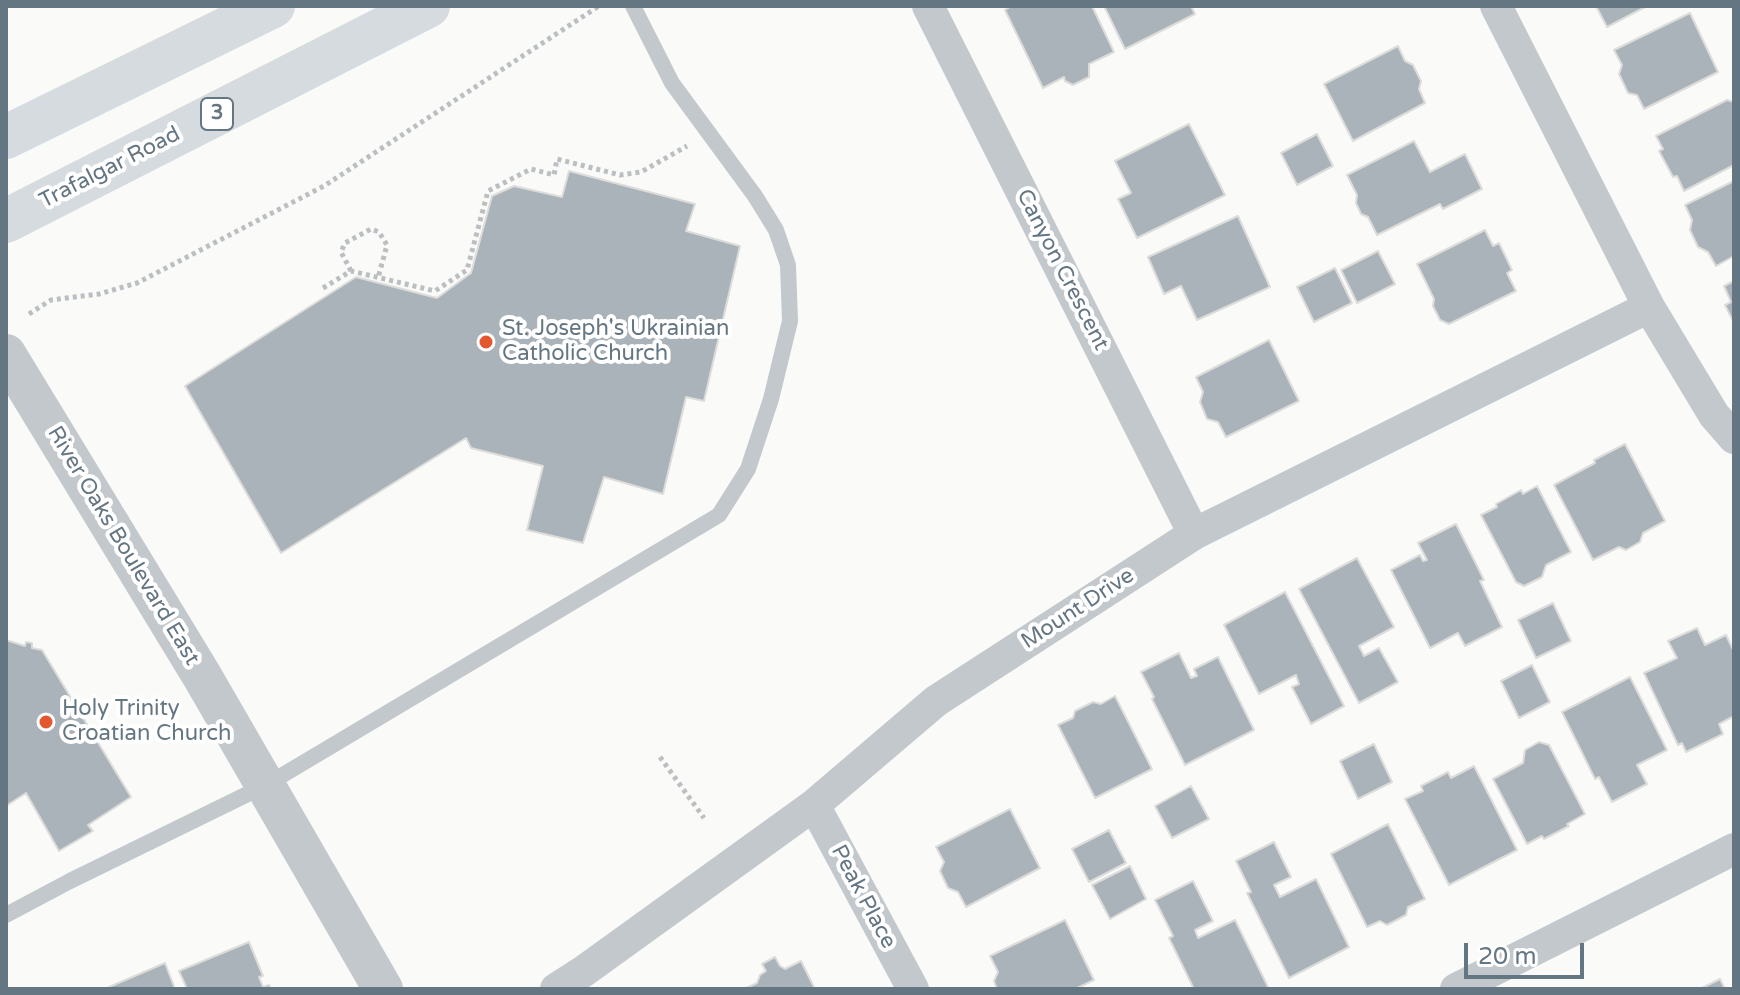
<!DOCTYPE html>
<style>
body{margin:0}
#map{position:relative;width:1740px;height:995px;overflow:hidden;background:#fafaf8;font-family:"Varela Round",sans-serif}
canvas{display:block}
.frame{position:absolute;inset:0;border:8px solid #657683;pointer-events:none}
.scale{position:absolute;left:1464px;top:943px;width:120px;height:36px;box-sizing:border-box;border:4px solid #657683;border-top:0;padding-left:10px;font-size:24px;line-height:28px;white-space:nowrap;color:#657683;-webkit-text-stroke:6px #fff;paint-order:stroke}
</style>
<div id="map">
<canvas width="1740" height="995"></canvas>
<div class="frame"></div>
<div class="scale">20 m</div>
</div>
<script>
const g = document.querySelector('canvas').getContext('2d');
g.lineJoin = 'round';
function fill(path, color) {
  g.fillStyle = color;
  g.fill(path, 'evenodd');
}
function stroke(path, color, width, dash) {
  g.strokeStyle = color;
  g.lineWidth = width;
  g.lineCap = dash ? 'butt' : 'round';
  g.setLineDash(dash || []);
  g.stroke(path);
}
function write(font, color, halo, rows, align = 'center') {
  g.font = font + ' "Varela Round",sans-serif';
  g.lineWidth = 8;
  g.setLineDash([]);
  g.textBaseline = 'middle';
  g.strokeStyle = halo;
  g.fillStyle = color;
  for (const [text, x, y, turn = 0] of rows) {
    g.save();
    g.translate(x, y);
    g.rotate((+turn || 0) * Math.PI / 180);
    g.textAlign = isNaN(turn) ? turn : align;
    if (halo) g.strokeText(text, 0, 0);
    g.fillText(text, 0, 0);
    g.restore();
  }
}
const building = new Path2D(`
 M1012 6H1092L1114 52 1089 64V77L1073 85 1065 81 1064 77 1043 88 1005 10Z
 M1104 6H1191L1195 14 1125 49Z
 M1596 6H1647L1607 27Z
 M1690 13 1718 72 1644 109 1637 95 1628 93 1619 74 1622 65 1614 50Z
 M1398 46 1405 61 1413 65 1421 81 1419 89 1425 103 1353 141 1324 84Z
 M1727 100 1734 102V165L1684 191 1677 176 1673 177 1659 151 1663 149 1656 136Z
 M1189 124 1225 195 1137 238 1118 199 1131 193 1115 161Z
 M1317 134 1333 166 1297 185 1281 153Z
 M1414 141 1430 172 1465 154 1482 189 1443 209 1440 204 1377 235 1368 217 1361 214 1356 203 1357 195 1347 175Z
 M569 171 695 204 686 231 740 246 704 401 686 397 663 494 604 477 583 543 527 530 543 466 471 448 466 438 281 553 185 386 356 277 437 298 471 273 492 196 514 186 562 197Z
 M1734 181V256L1716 266 1708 252 1698 247 1690 230 1692 220 1685 205Z
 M1238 216 1270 287 1197 320 1181 286 1164 294 1148 257Z
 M1485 230 1493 246 1499 243 1512 270 1507 273 1516 291 1449 324 1440 320 1433 306 1434 299 1417 264Z
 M1378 251 1395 284 1357 303 1341 270Z
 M1335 268 1352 303 1314 322 1297 287Z
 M1734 281V323L1725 305 1731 302 1724 286Z
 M1269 340 1299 401 1226 437 1218 422 1207 419 1200 402 1203 392 1196 377Z
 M1625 444 1665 521 1643 533 1640 542 1626 550 1619 547 1593 560 1554 485 1595 463 1594 460Z
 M1537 486 1571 552 1546 565 1542 577 1524 586 1516 582 1481 515 1497 507 1496 504 1521 490 1523 494Z
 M1456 524 1484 580 1480 581 1502 627 1465 646 1458 633 1430 648 1391 570 1420 555 1423 561 1427 560 1418 543Z
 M1357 558 1394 627 1359 646 1364 656 1379 648 1398 682 1359 703 1299 589Z
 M1285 592 1344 706 1311 724 1292 687 1299 684 1296 675 1259 694 1224 625Z
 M1553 603 1571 641 1536 658 1518 620Z
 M1697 628 1705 645 1726 635 1734 652V716L1719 724 1723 734 1686 752 1682 743 1678 745 1644 673 1677 658 1668 641Z
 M6 640 25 646 26 642 32 643V648L42 650 131 797 88 825 93 831 59 851 26 793 6 806Z
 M1179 653 1191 678 1197 676 1194 669 1218 657 1254 730 1185 765 1152 699 1154 697 1141 672Z
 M1532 665 1550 702 1519 718 1501 681Z
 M1630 677 1667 750 1637 765 1647 784 1612 802 1599 777 1595 779 1562 712Z
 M1115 696 1152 769 1095 798 1058 725 1073 718 1075 711 1093 702 1101 704Z
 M1539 742 1549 745 1585 814 1567 824 1569 826 1544 839 1542 836 1527 844 1493 779 1523 763 1525 750Z
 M1374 744 1392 782 1358 799 1340 761Z
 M1474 766 1517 850 1449 885 1405 799 1423 791 1421 786 1448 772 1451 778Z
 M1191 786 1209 819 1172 838 1155 806Z
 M1010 809 1040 868 966 907 958 892 948 888 940 871 944 862 936 847Z
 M1388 824 1425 899 1408 907 1406 915 1387 925 1380 921 1367 927 1331 854Z
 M1109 830 1126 863 1089 882 1072 849Z
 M1274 842 1291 877 1274 885 1280 897 1316 879 1349 947 1289 978 1247 893 1251 892 1236 861Z
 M1130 866 1146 899 1110 919 1092 885Z
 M1193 881 1213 921 1195 930 1198 938 1235 920 1269 989H1194L1169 938 1173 936 1155 900Z
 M1065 920 1094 980 1075 989H997L994 981 998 972 990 956Z
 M249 942 263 976 259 977 263 987 269 985 271 989H187L179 971Z
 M775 957 780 966 785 969 801 961 815 989H744L757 983 760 975 766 971 762 964Z
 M165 963 175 989H110L109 987Z
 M1720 979 1725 989H1700Z`);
const path = new Path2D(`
 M351 271 341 252 345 243 371 229 379 232 387 245 378 278
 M323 288 351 271 435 291 467 270 488 191 531 169 554 175 557 159 620 175 641 172 687 146
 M29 314 51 300 99 294 137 283 324 186 599 6
 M660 757 704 818`);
const service = new Path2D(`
 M6 915 70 881 266 785 719 515 748 469 771 399 790 321 788 265 776 230 755 196 672 83 633 6`);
const minor = new Path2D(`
 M928 6 1194 534
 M1496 6 1649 307 1714 415 1734 438
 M814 805 913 989
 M556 989 584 971 814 805 936 701 1194 534 1649 307
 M1456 989 1734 849`);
const tertiary = new Path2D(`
 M6 354 202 676 383 989`);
const primary = new Path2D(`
 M6 137 273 6
 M6 221 428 6`);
const markers = [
 [486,342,8,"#e4572e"],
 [46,722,8,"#e4572e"]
];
const shields = [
 [217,114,32]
];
const shieldNames = [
 ["3",217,114]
];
const streetNames = [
 ["Trafalgar Road",110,168,-27],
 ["Canyon Crescent",1062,270,63],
 ["River Oaks Boulevard East",123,546,59],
 ["Mount Drive",1078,609,-33],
 ["Peak Place",863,897,62]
];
const poiNames = [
 ["St. Joseph's Ukrainian",502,329],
 ["Catholic Church",502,354],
 ["Holy Trinity",62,709],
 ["Croatian Church",62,734]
];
fill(building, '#aab3b9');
stroke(building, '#dcdcda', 2);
stroke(path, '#bbbfc2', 5, [4, 4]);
stroke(service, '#c3c8cc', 16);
stroke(minor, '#c3c8cc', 32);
stroke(tertiary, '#c3c8cc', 40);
stroke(primary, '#d6dbdf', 44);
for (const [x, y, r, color] of markers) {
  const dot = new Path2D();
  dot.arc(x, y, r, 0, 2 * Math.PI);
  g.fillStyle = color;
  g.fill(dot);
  stroke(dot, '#fff', 3);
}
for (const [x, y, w] of shields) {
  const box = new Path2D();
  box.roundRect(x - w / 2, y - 16, w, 32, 6);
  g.fillStyle = '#fff';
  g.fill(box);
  stroke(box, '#657683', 2);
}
write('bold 20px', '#657683', null, shieldNames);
write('22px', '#657683', '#fff', streetNames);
write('22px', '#657683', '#fff', poiNames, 'left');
</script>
